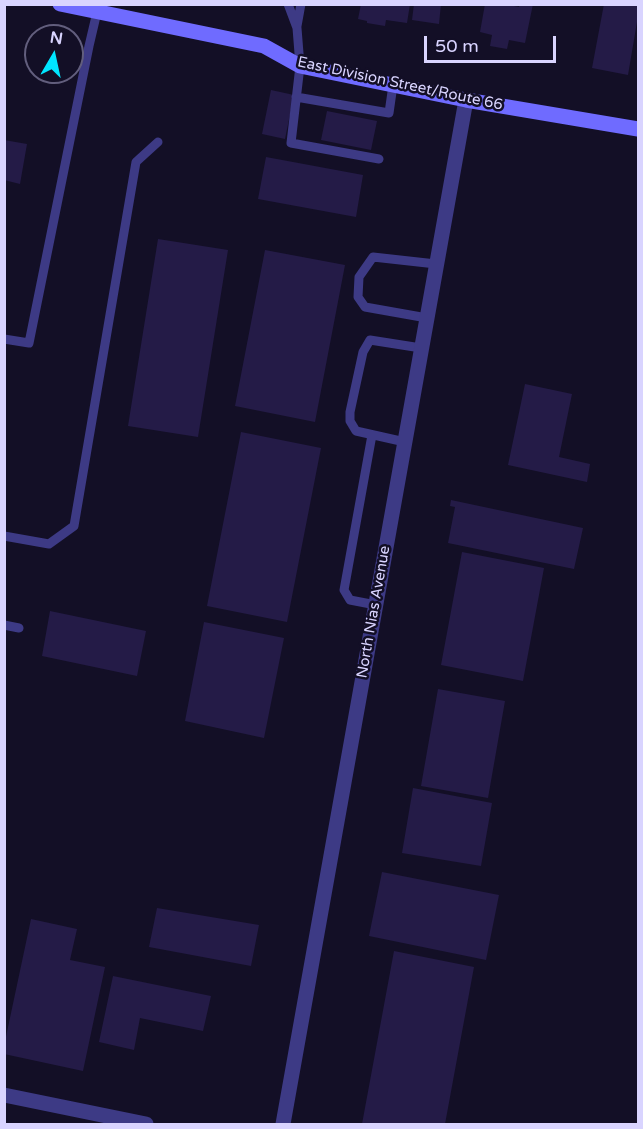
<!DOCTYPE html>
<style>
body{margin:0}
#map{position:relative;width:643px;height:1129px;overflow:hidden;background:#130f26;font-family:"Varela Round",sans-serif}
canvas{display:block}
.frame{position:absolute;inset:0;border:6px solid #d9d4ff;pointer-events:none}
.north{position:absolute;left:24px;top:24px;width:60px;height:60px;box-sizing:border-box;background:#130f26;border:2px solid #625e7d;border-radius:50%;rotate:9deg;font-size:16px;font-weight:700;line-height:24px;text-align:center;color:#d9d4ff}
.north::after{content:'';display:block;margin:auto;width:21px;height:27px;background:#00e5ff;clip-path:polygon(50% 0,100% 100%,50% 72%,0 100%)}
.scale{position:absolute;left:424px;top:36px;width:132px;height:27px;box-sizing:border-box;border:3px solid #d9d4ff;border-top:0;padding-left:8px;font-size:18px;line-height:21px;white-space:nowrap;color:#d9d4ff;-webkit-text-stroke:4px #130f26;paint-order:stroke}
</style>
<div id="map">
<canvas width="643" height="1129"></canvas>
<div class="frame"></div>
<div class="north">N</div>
<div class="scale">50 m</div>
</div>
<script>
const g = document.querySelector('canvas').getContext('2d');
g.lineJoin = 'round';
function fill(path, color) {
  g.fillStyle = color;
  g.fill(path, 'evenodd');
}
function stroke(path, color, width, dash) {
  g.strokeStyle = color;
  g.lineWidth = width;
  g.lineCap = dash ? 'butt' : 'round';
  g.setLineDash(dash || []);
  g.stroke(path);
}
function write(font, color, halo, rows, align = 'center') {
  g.font = font + ' "Varela Round",sans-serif';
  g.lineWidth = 5;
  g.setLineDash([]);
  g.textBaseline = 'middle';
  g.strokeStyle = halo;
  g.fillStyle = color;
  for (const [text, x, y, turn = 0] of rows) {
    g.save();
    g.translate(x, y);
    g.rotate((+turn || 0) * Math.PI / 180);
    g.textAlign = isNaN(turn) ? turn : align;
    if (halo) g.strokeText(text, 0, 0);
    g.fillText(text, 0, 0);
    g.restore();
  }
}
const building = new Path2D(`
 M361 4H410L407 23 386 20 385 26 367 23V21L358 19Z
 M414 4H441L439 24 412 20Z
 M485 4H504L519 7 520 4H533L525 43 509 40 507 49 490 46 492 35 480 32Z
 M604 4H638V16L628 75 592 68Z
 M271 90 294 95 285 139 262 134Z
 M327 111 377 121 371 150 321 140Z
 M4 140 27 144 20 184 4 180Z
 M266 157 363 175 356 217 258 199Z
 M158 239 228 250 198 437 128 426Z
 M265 250 345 265 315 422 235 406Z
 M525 384 572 394 559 457 590 464 587 482 508 465Z
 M241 432 321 448 287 622 207 606Z
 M451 500 583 528 574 569 448 543 455 507 450 506Z
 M462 552 544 568 523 681 441 665Z
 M50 611 146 631 137 676 42 656Z
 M204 622 284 638 264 738 185 721Z
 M438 689 505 701 488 798 421 786Z
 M413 788 492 803 481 866 402 853Z
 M382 872 499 895 486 960 369 936Z
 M157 908 259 925 251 966 149 947Z
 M31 919 77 929 70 960 105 967 83 1071 4 1054V1046Z
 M394 951 474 967 445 1124H362Z
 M113 976 211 996 203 1031 140 1018 134 1050 99 1042Z`);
const lane = new Path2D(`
 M288 4 297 28 300 66 291 143 379 159
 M297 26 301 4
 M296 97 389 113 393 85
 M427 318 365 307 358 297 359 277 373 257 436 264
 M4 339 29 343 89 46 97 12
 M372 435 344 590 350 600 376 605
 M405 442 356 431 350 421V412L363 352 370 340 421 348
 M4 536 49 544 74 526 136 162 158 142
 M4 625 19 628`);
const street = new Path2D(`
 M4 1095 146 1124
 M283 1124 466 100`);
const secondary = new Path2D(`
 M60 4 264 46 300 66 466 100 638 129`);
const streetNames = [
 ["East Division Street/Route 66",400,84,12],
 ["North Nias Avenue",374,612,-80]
];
fill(building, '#241b47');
stroke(lane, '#3d3a85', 9);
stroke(street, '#3d3a85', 15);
stroke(secondary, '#6f6bff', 15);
write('15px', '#d9d4ff', '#130f26', streetNames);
</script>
